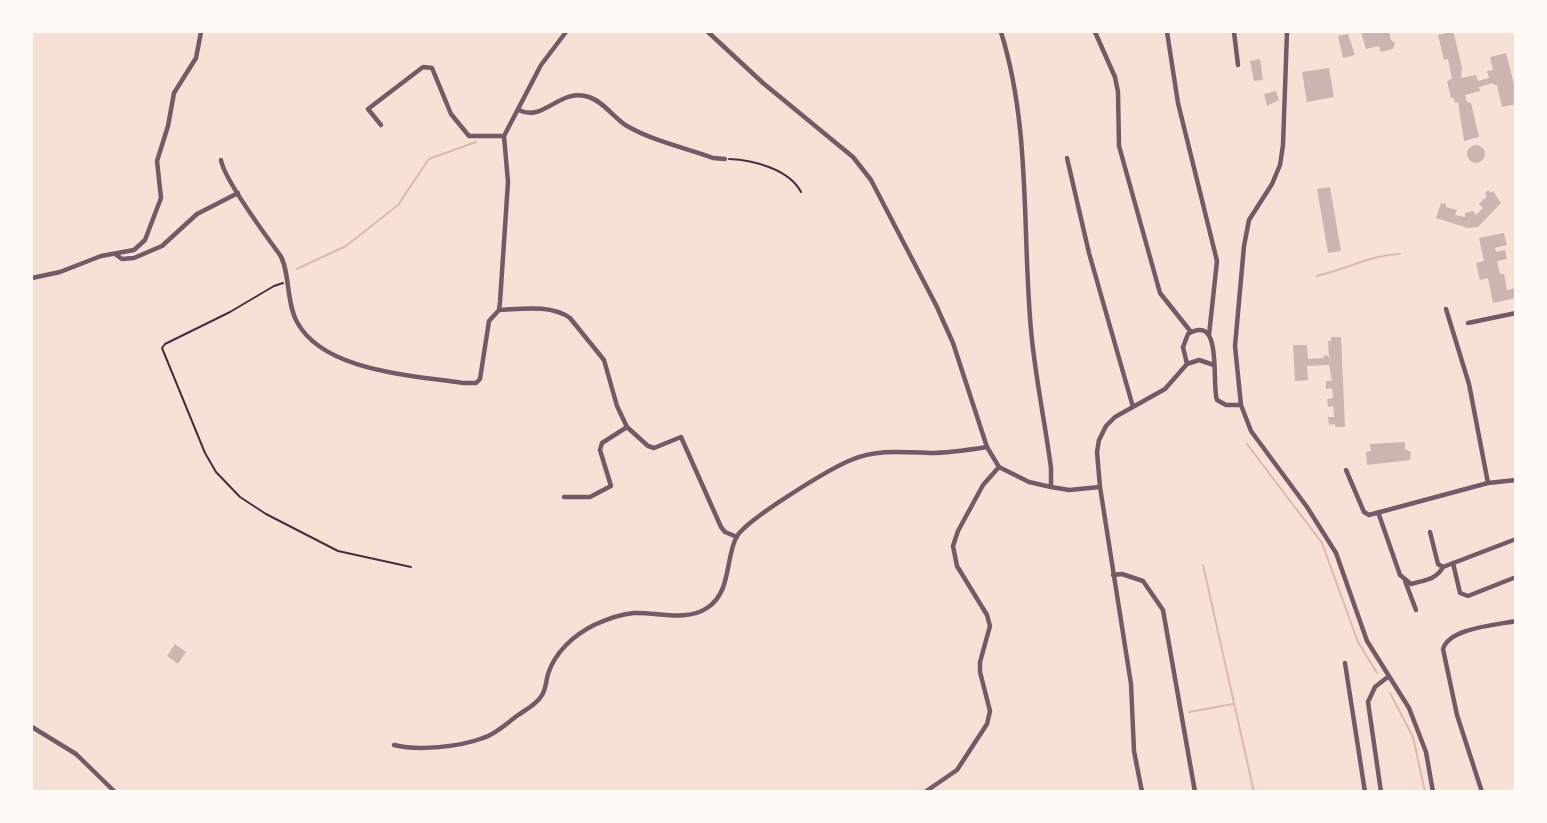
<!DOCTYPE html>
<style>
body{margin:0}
#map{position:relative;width:1547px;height:823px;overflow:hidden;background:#f7e1d7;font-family:Lora,serif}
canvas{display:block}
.frame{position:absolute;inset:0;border:33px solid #fffaf5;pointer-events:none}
</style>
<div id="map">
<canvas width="1547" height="823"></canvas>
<div class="frame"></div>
</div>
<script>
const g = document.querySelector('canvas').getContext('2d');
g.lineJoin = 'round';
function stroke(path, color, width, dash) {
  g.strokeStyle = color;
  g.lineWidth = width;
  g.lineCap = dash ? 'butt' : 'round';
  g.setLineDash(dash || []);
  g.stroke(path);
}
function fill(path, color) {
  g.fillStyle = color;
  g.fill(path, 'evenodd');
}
const stream = new Path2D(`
 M297 269 346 246 398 205 429 159 476 142
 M1316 276C1346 270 1369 255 1400 254
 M1247 444 1322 543 1358 642 1377 673
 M1203 565 1254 792
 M1390 693 1413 737 1425 792
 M1189 712 1233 704`);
const building = new Path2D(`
 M1361 32H1389L1391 40 1395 43 1393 49 1381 52 1379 46 1366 49Z
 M1451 32 1454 34 1462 68 1461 78 1476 75 1478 81 1489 78 1487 71 1493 70 1490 57 1506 53 1516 92V104L1502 107 1497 85H1494L1493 83 1479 87 1480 91 1465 95 1467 102 1471 103 1479 137 1464 141 1458 102 1455 103 1454 98H1451L1447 81 1452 79 1448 59 1444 60 1438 35Z
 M1348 34 1355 55 1343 58 1338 36Z
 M1260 59 1263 80 1254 81 1250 61Z
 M1329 68 1334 97 1307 102 1302 72Z
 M1276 91 1279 100 1267 106 1264 94Z
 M1467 154a9 9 0 1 1 18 0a9 9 0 1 1-18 0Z
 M1330 187 1341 251 1328 253 1317 189Z
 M1488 190 1491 193 1493 191 1501 203 1478 227 1468 228 1436 218 1441 203 1446 204V207L1457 210 1455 215 1465 217V213L1473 211 1476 215 1483 208 1479 204 1487 196 1485 194Z
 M1504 233 1507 245 1495 248 1496 252 1505 250 1507 259 1497 261 1500 274H1504L1507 290 1516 288V298L1493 303 1488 278 1480 280 1476 263 1484 261 1479 238Z
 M1331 337H1341L1345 427H1335V424L1329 425 1328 417H1334L1333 406 1328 407 1327 399 1333 398 1332 388 1326 389V381H1332L1329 365 1307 366 1308 380 1295 381 1293 345H1307L1308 359 1324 358 1323 356 1327 355 1329 358 1328 341H1331Z
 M1405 442V449L1411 452 1410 460 1367 465 1366 452 1371 451 1370 444Z
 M175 644 186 652 178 664 167 656Z`);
const path = new Path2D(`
 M729 159C753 160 789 169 801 192
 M283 283 274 286 230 312 165 344 162 348 205 453 216 472 240 497 266 514 338 551 411 567`);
const minor = new Path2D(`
 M708 32 763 83 853 157 871 180 936 305 953 343 987 447 999 467 1029 482 1051 487 1069 490 1100 487
 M1001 32C1031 128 1022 231 1031 330 1035 376 1045 422 1051 468V487
 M1095 32 1115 77 1118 92 1119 146 1160 293 1191 332
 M1167 32 1178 103 1217 261 1209 335
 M1234 32 1238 65
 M1287 32 1283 145 1280 165 1272 184 1249 220 1244 246 1235 346 1241 405 1251 431 1307 507 1336 553 1367 641 1409 708 1426 752 1433 792
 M519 110C543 123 560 87 589 97 604 102 614 118 627 126 653 141 686 148 713 158L725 159
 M381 125 368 109 423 67 432 68 451 114 469 136H504
 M1067 158 1089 253 1133 407
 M221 160C224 179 266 236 280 255 290 271 286 302 297 322 324 372 413 375 463 383H476L480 379 489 321 499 310 500 302 508 182 504 136 541 65 566 32
 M115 254 122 259 134 258 162 246 197 214 238 193
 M32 278 60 272 101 256 134 250 145 240 161 198 157 161 168 126 174 93 196 58 201 32
 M1446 309 1469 384 1488 483
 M499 310C521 309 551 304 570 318L604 360 617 406 627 427 648 446 654 448 681 437 721 527 725 532 737 537
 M1468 323 1516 313
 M1214 365 1199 360 1187 364 1183 347 1188 334C1224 312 1211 385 1217 400L1226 405H1241
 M1346 470 1364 512 1369 515 1488 483 1516 480
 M564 497H590L611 486 600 450 602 443 627 427
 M1378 512 1400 575 1411 584C1424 580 1436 580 1443 567
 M1430 532 1438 564 1443 567 1516 539
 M1453 563 1460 593 1468 596 1516 577
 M1113 575 1122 574 1143 581 1163 610 1195 792
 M1405 581 1416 610
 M1345 663 1365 792
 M32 727 76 754 115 792
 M394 745C419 751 459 747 483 738 496 734 507 723 518 715 527 709 537 704 542 695 546 689 546 681 548 674 555 652 574 635 594 625 605 620 622 614 634 613 658 612 686 622 707 608 732 592 725 557 737 536 749 518 829 469 851 460 876 449 904 452 930 453 949 453 968 450 987 447
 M925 792 957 770 987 724 990 711 980 672V662L990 626 987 615 957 566 953 546 958 531 983 485 999 467
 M1142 792 1134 751 1131 684 1100 487 1097 452 1099 440 1106 426 1115 417 1165 389 1187 364
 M1381 792 1368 702 1375 687 1389 676
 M1482 792 1457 715 1443 649C1449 628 1496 625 1516 621`);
stroke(stream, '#dcb8b0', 2);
fill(building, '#ccb4b1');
stroke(path, '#4a2c40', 2);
stroke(minor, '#755966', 4.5);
</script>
